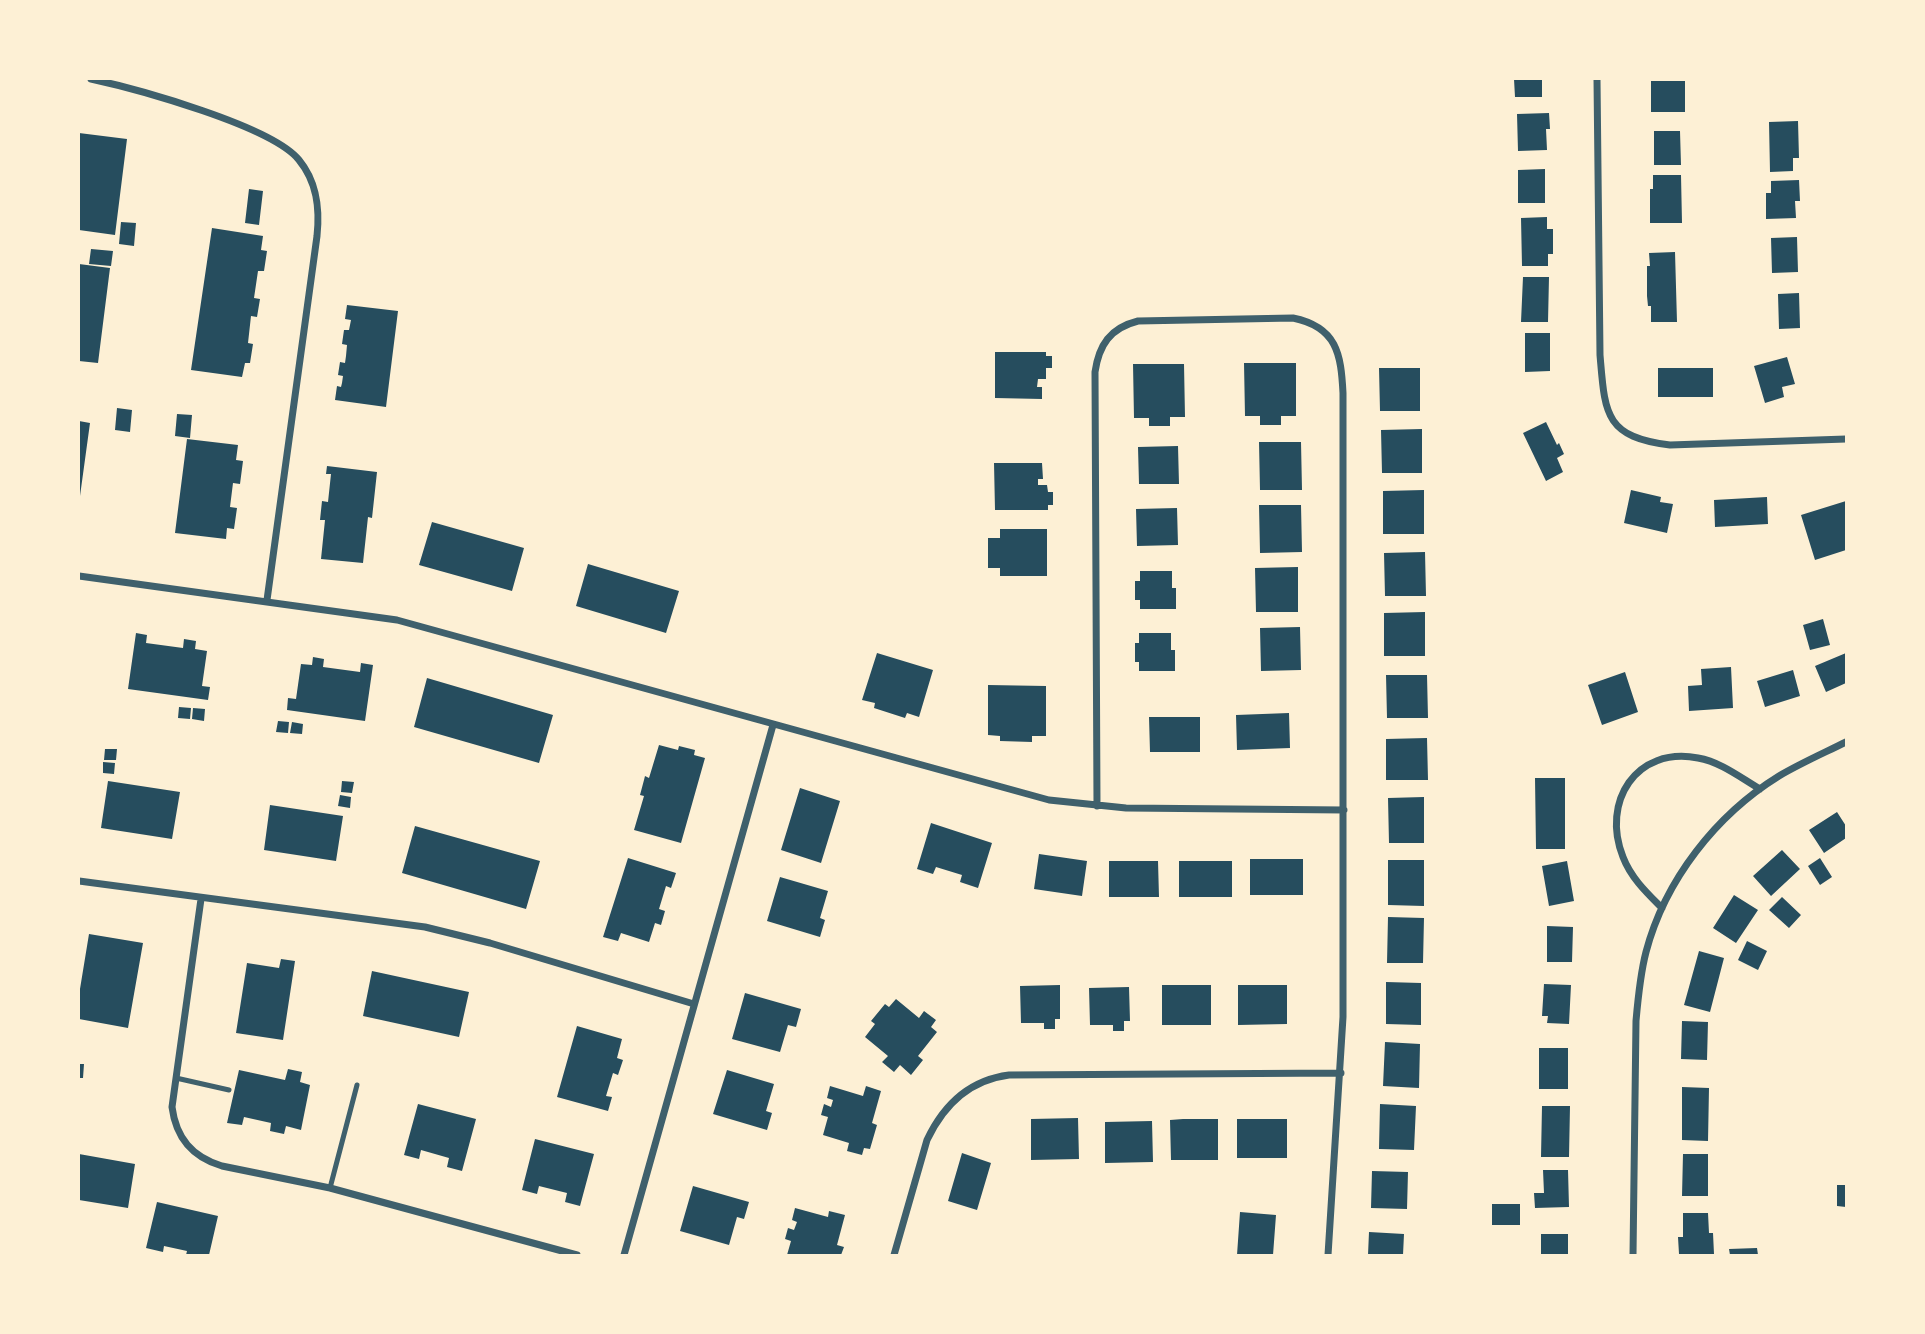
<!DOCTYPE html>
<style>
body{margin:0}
#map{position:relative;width:1925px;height:1334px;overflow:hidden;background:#fdf0d5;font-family:Barlow,sans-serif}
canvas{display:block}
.frame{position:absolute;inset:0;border:80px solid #fdf0d5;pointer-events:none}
</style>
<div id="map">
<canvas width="1925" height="1334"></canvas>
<div class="frame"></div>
</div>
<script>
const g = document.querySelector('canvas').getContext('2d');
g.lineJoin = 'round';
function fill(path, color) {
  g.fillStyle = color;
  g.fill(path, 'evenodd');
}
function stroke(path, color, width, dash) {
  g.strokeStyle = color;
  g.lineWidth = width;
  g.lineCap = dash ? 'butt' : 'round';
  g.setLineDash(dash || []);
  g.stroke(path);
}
const building = new Path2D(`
 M1514 79H1542V97H1515Z
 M1651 81H1685V112H1651Z
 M1549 113 1550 129H1546L1547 150 1518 151 1517 114Z
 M1798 121 1799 158H1793V171L1770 172 1769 122Z
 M1654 131H1680L1681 165H1654Z
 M79 133 127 139 115 235 79 230Z
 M1545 169V203H1518V170Z
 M1653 175H1681L1682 223H1650V189H1653Z
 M1799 180 1800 201H1795L1796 218 1766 219V193H1771V181Z
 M249 189 263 191 259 225 245 223Z
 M1547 217V229H1553V254H1548V266H1522L1521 218Z
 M121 222 136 223 134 246 119 244Z
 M212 228 263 236 261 250 267 251 264 271H258L254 298 260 299 257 317 251 316 248 343 253 344 250 363H245L242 377 191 370Z
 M1797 237 1798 272 1772 273 1771 238Z
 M91 249 113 251 111 266 89 264Z
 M1675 252 1677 322H1651V306H1648L1647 296V266H1650L1649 253Z
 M79 264 110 268 98 363 79 361Z
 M1523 277H1549L1548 322H1521Z
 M1799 293 1800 328 1779 329 1778 294Z
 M347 305 398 311 386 407 335 400 337 386 341 387 342 383 343 376 338 375 340 362 345 363 346 356 347 345 342 344 344 330H349L351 320 345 319Z
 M1525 333H1550V371L1525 372Z
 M995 352H1046V356H1052V368H1046V379H1038L1037 387H1042V399L995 398Z
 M1787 357 1795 384 1782 387 1784 397 1765 403 1754 366Z
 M1244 363H1296V416H1281V425H1260V416H1245Z
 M1133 364H1184L1185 417H1170V426H1149V418H1134Z
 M1379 368H1420V411H1380Z
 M1658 368H1713V397H1658Z
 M117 408 132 410 130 432 115 430Z
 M177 414 192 415 190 438 175 436Z
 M79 421 90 423 80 496H79Z
 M1546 422 1557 445 1559 443 1564 454 1557 458 1563 472 1546 481 1523 433Z
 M1422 429V473H1382L1381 430Z
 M187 439 238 445 236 460 243 461 240 484 233 483 230 507 237 508 234 529 227 528 226 539 175 533Z
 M1259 442H1301L1302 490H1260Z
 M1178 446 1179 484H1139L1138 447Z
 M994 463H1042L1043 479H1038V485H1047L1048 492H1053V505H1048V510H995Z
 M327 466 377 472 372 518 368 517 363 563 321 559 325 520H320L322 501 328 502 331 474H326Z
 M1424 490V534H1383V491Z
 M1631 490 1661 497 1660 502 1673 504 1667 533 1624 523Z
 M1767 497 1768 524 1715 527 1714 500Z
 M1846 501V550L1815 560 1801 515Z
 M1259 505H1301L1302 552 1260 553Z
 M1177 508 1178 545 1137 546 1136 509Z
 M432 522 524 548 512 591 419 565Z
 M1000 529H1047V576H1000V568H988V538H1000Z
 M1425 552 1426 596H1385L1384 553Z
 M588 564 679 591 666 633 576 606Z
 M1298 567V612H1256L1255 568Z
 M1140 571H1172V588H1176V609H1140V600H1135V581H1140Z
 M1425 612V656H1384V613Z
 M1823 619 1830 645 1810 650 1803 625Z
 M1300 627 1301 670 1261 671 1260 628Z
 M136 633 147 635 146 643 183 648 184 639 196 641 195 649 207 651 202 686 210 687 208 700 128 689Z
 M1139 633H1171V650H1175V671H1139V662H1135V643H1139Z
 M877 653 933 670 919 717 907 713 905 718 874 708 875 703 862 700Z
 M1846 653V683L1826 692 1815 666Z
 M313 657 324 659 323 667 360 672 361 663 373 665 365 721 287 710 288 698 296 699 301 664 312 665Z
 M1731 667 1733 708 1689 711 1688 686 1702 685 1701 669Z
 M1793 670 1800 696 1765 707 1757 681Z
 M1625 672 1638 712 1602 725 1588 685Z
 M1386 675H1427L1428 718H1387Z
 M427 678 553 715 539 763 414 727Z
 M988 685 1046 686V736H1032V742L1000 741V736L988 735Z
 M179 707 191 708 190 719 178 718Z
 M193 708 205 709 204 721 192 719Z
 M1289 713 1290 748 1237 750 1236 715Z
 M1149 717H1200V752H1150Z
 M278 721 289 722 288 733 276 732Z
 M292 722 303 724 302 734 290 733Z
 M1427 738 1428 780H1386V739Z
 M659 745 678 750 679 746 695 750 694 755 705 758 681 843 634 830 644 796 640 795 644 780 645 776 649 778Z
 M105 749H117L116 760H104Z
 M103 762 115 763 114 774 103 773Z
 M1535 778H1565V849H1536Z
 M108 781 180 792 172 839 101 828Z
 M342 781 354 782 352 793 341 792Z
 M800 788 840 801 821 863 781 850Z
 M340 795 351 797 350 808 338 806Z
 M1424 797V843H1389L1388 798Z
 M270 805 343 816 336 861 264 850Z
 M1837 812 1846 826V838L1824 853 1809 830Z
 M931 823 992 843 978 888 960 882 962 875 936 867 933 874 917 869Z
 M415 826 540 861 526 909 402 873Z
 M1782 850 1800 869 1771 896 1753 876Z
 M1039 854 1087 861 1082 896 1034 889Z
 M628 858 676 873 671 888 666 886 659 909 665 911 661 925 655 923 649 942 621 933 618 941 603 937Z
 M1820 858 1832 877 1820 885 1808 866Z
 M1250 859H1303V895H1250Z
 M1388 860H1424V906L1388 905Z
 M1109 861H1158L1159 897H1109Z
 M1179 861H1232V897H1179Z
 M1567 861 1574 901 1549 906 1542 866Z
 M780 877 828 891 820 918 825 920 820 937 767 921Z
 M1734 895 1758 910 1736 943 1713 928Z
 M1782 897 1801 915 1789 928 1769 910Z
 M1388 917 1424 918 1423 963H1387Z
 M1547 926 1573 927 1572 962H1547Z
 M89 934 143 943 128 1028 79 1019V995Z
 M1747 941 1767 951 1758 970 1738 960Z
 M1699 951 1724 958 1710 1012 1684 1005Z
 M281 959 295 961 283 1040 236 1033 247 963 279 968Z
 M372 971 469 992 459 1037 363 1016Z
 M1386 982 1421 983V1025L1386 1024Z
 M1544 984 1571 985 1569 1024 1547 1023 1548 1016H1542Z
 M1060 985V1019H1055V1029H1044V1023H1021L1020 986Z
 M1162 985H1211V1025H1162Z
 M1238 985H1287V1024L1238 1025Z
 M1129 987 1130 1021H1124V1031H1113V1025H1090L1089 988Z
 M745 993 801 1009 796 1027 788 1025 780 1052 732 1039Z
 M896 999 919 1018 924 1011 936 1020 931 1027 937 1032 918 1056 923 1060 911 1075 900 1065 894 1072 882 1062 888 1056 865 1037 875 1024 871 1021 885 1004 889 1007Z
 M1682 1021 1708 1022 1707 1060 1681 1059Z
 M577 1026 622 1039 617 1058 623 1060 618 1075 613 1073 606 1096 612 1097 608 1111 557 1097Z
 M1385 1042 1420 1044 1419 1088 1383 1086Z
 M1539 1048H1568V1089H1539Z
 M79 1064H84L83 1078H79Z
 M288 1069 302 1072 300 1082 310 1085 301 1130 286 1126 284 1134 270 1131 271 1123 244 1117 242 1125 227 1123 239 1070 285 1080Z
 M727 1070 774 1084 766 1111 772 1113 767 1130 713 1114Z
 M830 1086 863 1096 866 1086 881 1091 872 1123 877 1125 870 1149 864 1148 862 1155 847 1151 849 1143 823 1135 828 1117 821 1115 824 1104 831 1107 833 1100 827 1098Z
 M1682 1087 1709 1088 1708 1141 1682 1140Z
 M418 1104 476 1119 462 1171 447 1167 449 1158 421 1150 419 1159 404 1155Z
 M1380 1104 1416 1106 1414 1150 1379 1149Z
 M1542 1106H1570L1569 1157H1541Z
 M1078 1118 1079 1159 1031 1160V1119Z
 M1183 1119H1218V1160H1171L1170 1120Z
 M1237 1119H1287V1158H1237Z
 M1152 1121 1153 1162 1105 1163V1122Z
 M535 1139 594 1154 580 1206 565 1202 567 1193 539 1186 537 1194 522 1190Z
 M962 1153 991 1163 977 1210 948 1201Z
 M79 1154 135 1164 128 1208 79 1200Z
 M1683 1154H1708V1196H1682Z
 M1543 1170H1568L1569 1207 1535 1208 1534 1193H1544Z
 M1372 1171 1408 1172 1407 1209 1371 1208Z
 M1837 1185H1846V1207L1837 1206Z
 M693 1186 749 1202 744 1219 737 1217 729 1245 680 1231Z
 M157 1202 218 1216 209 1255H186L187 1251 164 1246 163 1252 146 1248Z
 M1492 1204H1520V1225H1492Z
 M795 1208 828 1217 829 1211 845 1215 837 1245 844 1247 841 1255H787L791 1241 785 1239 788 1228 794 1230 797 1222 792 1220Z
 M1240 1212 1276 1215 1273 1255H1237Z
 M1683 1213H1708L1709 1233H1713L1714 1254H1679L1678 1237H1683Z
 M1369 1232 1404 1234 1403 1255H1368Z
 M1541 1234H1568V1255H1541Z
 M1757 1248 1758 1255H1730L1729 1249Z`);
const service = new Path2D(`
 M176 1078 229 1090
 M330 1188 357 1085`);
const minor = new Path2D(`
 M91 79C137 89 272 126 299 160 317 182 320 208 317 236L267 600
 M1597 79 1600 355C1605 413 1604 437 1670 445L1846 439
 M79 576 397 620 1049 800 1126 808 1344 810
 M1097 806 1095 372C1099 345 1110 328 1138 321L1293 318C1337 327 1341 354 1343 393V1017L1328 1255
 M79 881 425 927 490 943 694 1004
 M201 899 172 1107C176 1138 192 1157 222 1166L330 1188 577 1255
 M1662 908C1647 893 1631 878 1623 857 1601 802 1636 746 1698 758 1721 762 1741 778 1760 789
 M624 1255 773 725
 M894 1255 927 1140C944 1104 970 1080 1009 1075L1341 1073
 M1633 1255 1636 1021C1638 998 1640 975 1646 952 1665 880 1716 815 1779 776 1801 763 1824 753 1846 742`);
fill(building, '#264d5e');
stroke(service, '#3f606c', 5);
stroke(minor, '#3f606c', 7);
</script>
